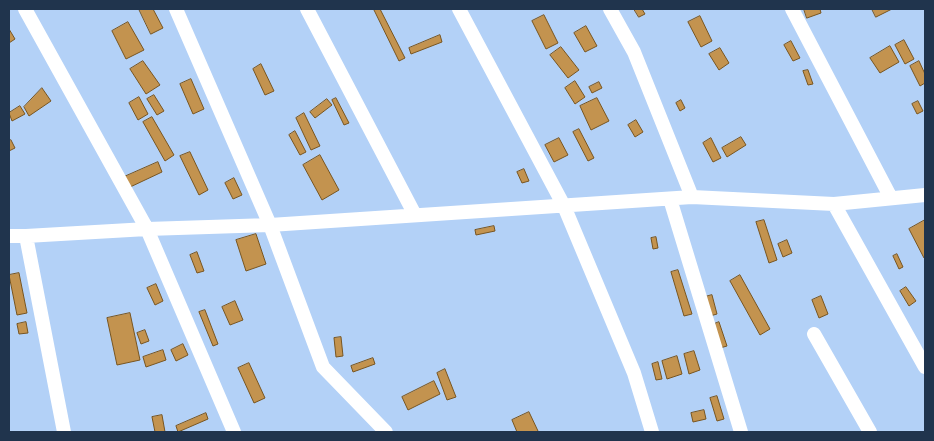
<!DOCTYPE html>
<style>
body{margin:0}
#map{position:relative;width:934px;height:441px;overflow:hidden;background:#b3d1f7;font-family:Mulish,sans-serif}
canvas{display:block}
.frame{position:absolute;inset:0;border:10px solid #20344d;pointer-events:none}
</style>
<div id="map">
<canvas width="934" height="441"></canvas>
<div class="frame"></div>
</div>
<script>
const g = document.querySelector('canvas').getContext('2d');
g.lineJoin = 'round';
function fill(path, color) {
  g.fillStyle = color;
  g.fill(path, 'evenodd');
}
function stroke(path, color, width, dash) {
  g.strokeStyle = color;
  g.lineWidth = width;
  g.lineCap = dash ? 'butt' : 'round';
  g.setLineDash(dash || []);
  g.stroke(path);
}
const building = new Path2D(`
 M139 9H153L163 28 151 34Z
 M376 9H380L405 58 399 61 374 10Z
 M634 9H642L645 14 639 17Z
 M804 9H820L821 13 807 18Z
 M872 9H892L876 17Z
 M544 15 558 43 546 49 532 21Z
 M700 16 712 41 701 47 688 22Z
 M128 22 144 50 126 59 112 31Z
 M586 26 597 46 585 52 574 33Z
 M9 29 15 39 9 43Z
 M440 35 442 42 411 54 409 48Z
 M904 40 914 59 905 64 895 45Z
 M791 41 800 58 793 61 784 45Z
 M890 46 899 62 880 73 870 58Z
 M561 47 579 70 568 78 550 55Z
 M720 48 729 63 719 70 709 54Z
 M143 61 160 85 146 94 130 69Z
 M919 61 925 74V83L920 86 910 66Z
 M261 64 274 91 265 95 253 69Z
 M808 70 813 84 808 85 803 71Z
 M191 79 204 109 193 114 180 84Z
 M575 81 585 97 575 104 565 88Z
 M599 82 602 88 592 93 589 87Z
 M42 88 51 101 29 116 24 107Z
 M154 95 164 111 157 115 147 99Z
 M139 97 148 114 138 120 129 103Z
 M336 98 349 123 344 125 332 100Z
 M597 98 609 121 591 130 580 106Z
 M327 99 332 105 315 118 310 112Z
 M681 100 685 108 680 111 676 103Z
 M918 101 923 111 917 114 912 104Z
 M20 106 25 114 12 121 9 113Z
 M304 113 320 146 311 150 296 118Z
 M152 117 174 155 165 161 143 122Z
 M636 120 643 132 635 137 628 125Z
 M579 129 594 158 588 161 573 132Z
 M295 131 306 152 300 155 289 135Z
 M741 137 746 145 727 157 722 148Z
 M559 138 568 155 554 162 545 145Z
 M711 138 721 158 713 162 703 143Z
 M11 140 15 148 9 151V141Z
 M190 152 208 190 199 195 180 156Z
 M320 155 339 190 322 200 303 165Z
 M158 162 162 172 128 188 124 177Z
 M524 169 529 181 522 183 517 172Z
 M234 178 242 195 233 199 225 183Z
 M764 220 777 260 769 263 756 222Z
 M925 220V258H924L909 229Z
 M494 226 495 231 476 235 475 230Z
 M256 234 266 264 246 271 236 240Z
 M656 237 658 248 653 249 651 238Z
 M787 240 792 253 783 257 778 244Z
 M197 252 204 271 197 273 190 255Z
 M897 254 903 267 899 269 893 256Z
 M678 270 692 314 684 316 671 272Z
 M19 273 27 313 17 315 9 275Z
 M740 275 770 329 760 335 730 281Z
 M156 284 163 301 155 305 147 288Z
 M906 287 916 301 909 306 900 291Z
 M712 295 717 314 710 316 705 297Z
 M821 296 828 314 819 318 812 300Z
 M235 301 243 320 230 325 222 307Z
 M205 310 218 344 213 346 199 312Z
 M130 313 140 360 117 365 107 318Z
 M26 322 28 333 19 334 17 324Z
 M719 322 727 346 720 348 712 325Z
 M145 330 149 341 141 344 137 333Z
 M341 337 343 356 336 357 334 338Z
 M183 344 188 355 176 361 171 350Z
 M163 350 166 360 146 367 143 357Z
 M694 351 700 370 689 374 684 354Z
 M677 356 682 374 667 379 662 361Z
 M373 358 375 364 353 372 351 366Z
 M658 362 662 379 656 380 652 364Z
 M249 363 265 398 254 403 238 368Z
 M445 369 456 397 447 400 437 373Z
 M434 381 440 394 408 410 402 397Z
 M717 396 724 419 717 421 710 398Z
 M704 410 706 419 693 422 691 413Z
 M529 412 538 431 536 432H517L512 420Z
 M206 413 208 419 178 432 176 426Z
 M162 415 165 432H155L152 417Z`);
const street = new Path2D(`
 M25 9 147 229 234 432
 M176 9 270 225 323 367 386 432
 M307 9 415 215
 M459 9 564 206 634 373 652 432
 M610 9 634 52 692 197
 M792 9 891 198
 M670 199 741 432
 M834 204 925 367
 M9 236H26
 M814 334 870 432
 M64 432 26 236 147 229 270 225 692 197 834 204 925 195`);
fill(building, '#c3934f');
stroke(building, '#785520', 1);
stroke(street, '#fff', 14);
</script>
